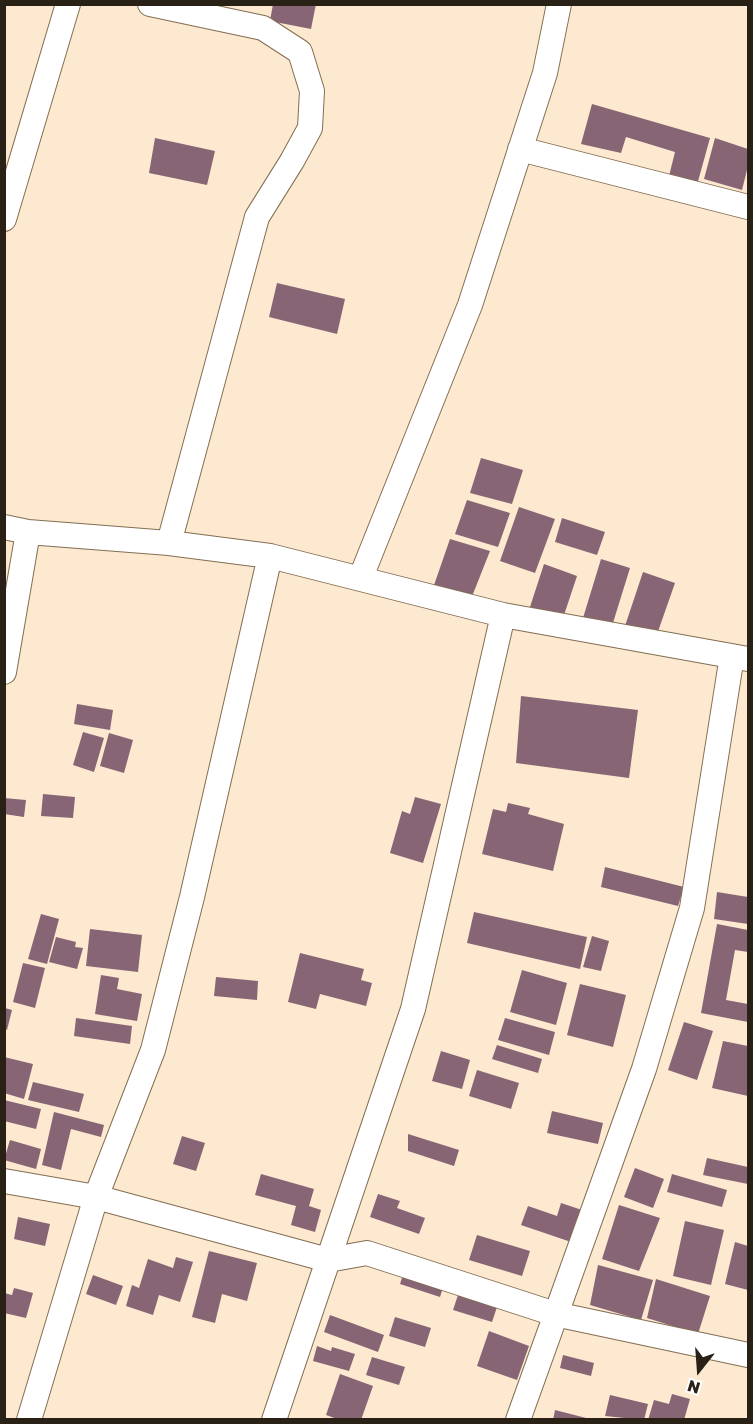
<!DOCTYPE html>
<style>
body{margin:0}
#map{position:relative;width:753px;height:1424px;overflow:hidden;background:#fce9d0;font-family:"Golos Text",sans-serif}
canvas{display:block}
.frame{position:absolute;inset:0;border:6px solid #292115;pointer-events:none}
.north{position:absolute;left:669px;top:1340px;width:60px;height:60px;-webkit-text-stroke:4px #fff;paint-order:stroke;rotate:197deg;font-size:16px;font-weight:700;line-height:24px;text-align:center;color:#292115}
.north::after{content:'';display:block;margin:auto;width:21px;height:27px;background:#292115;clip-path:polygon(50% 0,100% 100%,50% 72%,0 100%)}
</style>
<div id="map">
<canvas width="753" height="1424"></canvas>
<div class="frame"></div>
<div class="north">N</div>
</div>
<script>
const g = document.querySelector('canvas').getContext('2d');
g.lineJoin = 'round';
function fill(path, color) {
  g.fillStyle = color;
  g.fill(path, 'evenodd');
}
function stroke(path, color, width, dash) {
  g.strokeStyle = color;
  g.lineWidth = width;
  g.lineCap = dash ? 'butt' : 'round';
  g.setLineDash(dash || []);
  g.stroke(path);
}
const building = new Path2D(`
 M273 4H316L311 29 270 21Z
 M592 104 710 138 697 185 669 176 675 152 626 137 621 153 581 144Z
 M155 138 215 151 207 185 149 173Z
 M715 138 748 149V166L742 190 704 179Z
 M277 283 345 299 337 334 269 317Z
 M481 458 523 470 512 504 470 493Z
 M467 500 510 513 498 547 455 534Z
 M519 507 555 519 535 573 500 561Z
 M562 518 605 532 597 555 555 542Z
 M450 539 490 551 471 599 433 588Z
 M601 559 630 568 612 626 583 618Z
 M544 564 577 576 562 621 529 610Z
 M643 572 675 583 655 640 624 629Z
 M521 696 638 710 629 778 516 763Z
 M77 704 113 710 110 730 74 724Z
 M83 732 104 738 94 772 73 765Z
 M109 733 133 740 124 773 100 766Z
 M43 794 75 797 73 818 41 816Z
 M415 797 441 804 423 863 390 853 402 811 410 814Z
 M4 798 26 800 24 817 4 814Z
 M508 803 530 808 528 814 564 824 553 871 482 854 493 809 506 812Z
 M605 867 684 887 678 906 601 887Z
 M717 892 748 897V924L714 919Z
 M474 912 587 937 580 969 467 943Z
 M41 914 59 919 47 964 28 959Z
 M717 924 748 930V952L735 950 726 1000 748 1004V1022L701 1013Z
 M90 929 142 935 138 972 86 966Z
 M592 936 609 941 601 971 583 967Z
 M56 937 76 942 75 947 83 948 77 969 49 962Z
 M300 953 364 969 361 980 372 983 366 1006 320 994 316 1009 288 1002Z
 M23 963 45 968 35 1008 13 1002Z
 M522 970 567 983 556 1025 510 1012Z
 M101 975 119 978 117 989 142 994 137 1021 95 1014Z
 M216 977 258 981 257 1000 214 996Z
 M580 984 626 995 613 1047 567 1035Z
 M5 1008 12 1010 7 1030 5 1029Z
 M76 1018 132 1026 130 1044 74 1036Z
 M505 1018 555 1032 549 1055 498 1040Z
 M684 1022 713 1031 697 1080 668 1070Z
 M723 1041 748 1046V1096L712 1088Z
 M497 1045 542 1059 538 1073 492 1059Z
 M441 1051 470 1060 462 1089 432 1081Z
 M4 1057 33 1064 24 1099 4 1093Z
 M477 1070 519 1083 511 1109 469 1096Z
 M33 1082 84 1094 79 1112 28 1100Z
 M4 1100 41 1109 36 1129 4 1121Z
 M552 1111 603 1123 598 1144 547 1133Z
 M54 1112 104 1125 101 1137 71 1129 61 1170 42 1165Z
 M408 1134 459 1150 454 1166 408 1151Z
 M182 1136 205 1143 196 1171 173 1164Z
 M10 1140 41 1149 36 1169 4 1160Z
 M707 1158 748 1167V1184L703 1175Z
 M635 1168 664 1179 653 1208 624 1197Z
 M261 1174 314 1189 309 1206 321 1210 315 1232 291 1225 296 1206 255 1195Z
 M672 1174 727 1190 722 1207 667 1192Z
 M378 1194 400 1201 397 1208 425 1218 419 1234 370 1217Z
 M561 1203 582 1210 571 1242 521 1225 528 1206 557 1216Z
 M619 1205 660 1218 639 1271 602 1259Z
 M18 1217 50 1224 45 1246 14 1239Z
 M685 1221 724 1230 711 1285 673 1276Z
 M477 1235 530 1251 522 1276 469 1260Z
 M735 1242 748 1246V1290L725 1284Z
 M209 1251 257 1263 247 1301 222 1294 215 1323 192 1317Z
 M409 1256 449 1269 440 1297 400 1284Z
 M176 1257 193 1262 180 1302 159 1295 153 1315 126 1306 132 1285 139 1288 148 1259 173 1268Z
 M598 1265 653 1280 641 1320 590 1305Z
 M93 1275 123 1286 116 1305 86 1294Z
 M656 1279 710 1296 698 1334 647 1318Z
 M461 1286 500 1298 492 1322 453 1310Z
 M14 1288 33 1293 26 1318 4 1313V1293L12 1295Z
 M330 1315 384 1335 378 1352 324 1332Z
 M395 1317 431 1328 425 1347 389 1336Z
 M489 1331 529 1346 517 1380 477 1366Z
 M317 1346 331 1351 332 1347 355 1354 349 1371 313 1361Z
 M563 1355 594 1363 591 1376 560 1368Z
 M372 1357 405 1367 399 1385 366 1375Z
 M340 1374 373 1386 361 1420H340L326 1415Z
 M672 1394 690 1399 684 1420H648L654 1400 669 1404Z
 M610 1395 648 1404 644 1420 605 1416Z
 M555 1410 590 1419V1420H553Z`);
const street = new Path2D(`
 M150 4 263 28 300 52 312 91 310 128 292 161 257 217 169 543
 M520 149 748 207
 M4 219 68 4
 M4 527 28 532 169 543 270 556 503 615 748 659
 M361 577 470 305 545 73 559 4
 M4 672 28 532
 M4 1181 96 1197 328 1260 367 1253 555 1314 748 1355
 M29 1420 96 1197 153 1050 192 897 270 556
 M274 1420 413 1009 503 615
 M518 1420 644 1069 692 908 732 656`);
fill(building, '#876575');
stroke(street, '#836e52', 26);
stroke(street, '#fff', 24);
</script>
